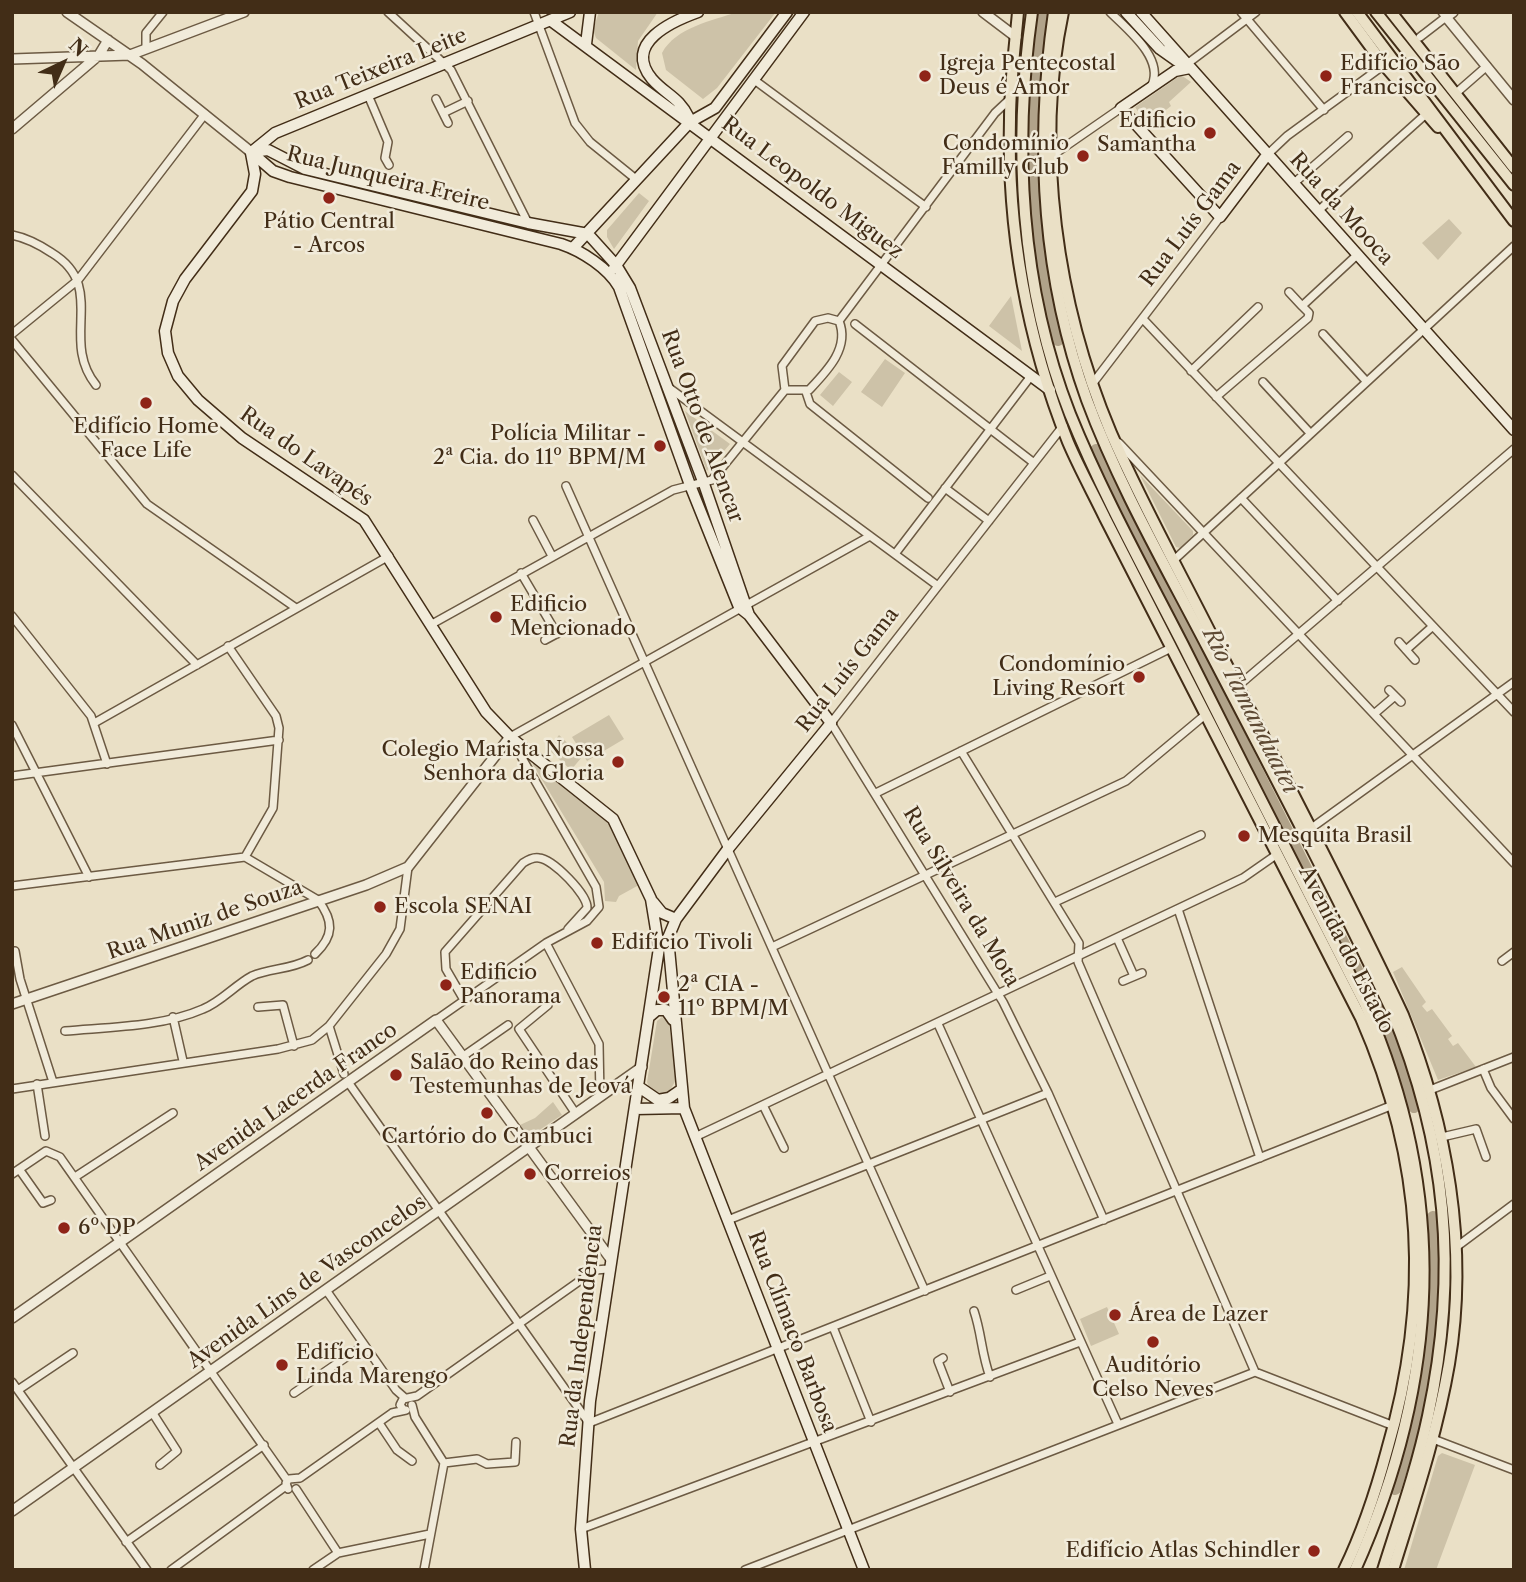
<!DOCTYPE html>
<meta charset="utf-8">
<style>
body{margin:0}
#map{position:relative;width:1526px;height:1582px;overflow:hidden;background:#eae0c6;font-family:"Libre Caslon Text",serif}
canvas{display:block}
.frame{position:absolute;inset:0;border:14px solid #422d17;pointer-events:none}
.north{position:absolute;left:28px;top:28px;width:70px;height:70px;-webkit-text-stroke:5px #f1ebda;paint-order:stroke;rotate:44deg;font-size:19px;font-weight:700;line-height:28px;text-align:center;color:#422d17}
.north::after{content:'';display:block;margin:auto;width:24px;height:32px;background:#422d17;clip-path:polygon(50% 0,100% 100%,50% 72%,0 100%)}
</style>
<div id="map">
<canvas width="1526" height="1582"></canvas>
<div class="frame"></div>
<div class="north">N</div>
</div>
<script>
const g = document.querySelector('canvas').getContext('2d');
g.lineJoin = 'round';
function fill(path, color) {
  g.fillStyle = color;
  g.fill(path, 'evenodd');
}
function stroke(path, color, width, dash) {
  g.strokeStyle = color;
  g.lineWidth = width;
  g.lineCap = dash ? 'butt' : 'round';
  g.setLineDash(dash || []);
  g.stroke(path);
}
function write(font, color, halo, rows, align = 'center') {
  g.font = font + ' "Libre Caslon Text",serif';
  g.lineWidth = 5;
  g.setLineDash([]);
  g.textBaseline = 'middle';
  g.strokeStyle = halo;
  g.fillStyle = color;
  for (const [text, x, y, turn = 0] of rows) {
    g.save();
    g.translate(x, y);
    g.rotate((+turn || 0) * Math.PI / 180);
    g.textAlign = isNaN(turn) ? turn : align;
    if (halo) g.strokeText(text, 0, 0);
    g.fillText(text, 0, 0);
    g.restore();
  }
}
const green = new Path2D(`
 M599 12H658L638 41 636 70 596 38 593 30Z
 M737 12H776L717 88 703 99 666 70 662 53C676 27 712 21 737 12Z
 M1181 75 1191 82 1169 102 1171 106 1147 125 1135 107Z
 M639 193 649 201 614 249 607 237V230Z
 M1449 219 1462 233 1438 260 1422 243Z
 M1011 296 1022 351 989 326Z
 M885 359 905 373 882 407 861 392Z
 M839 372 852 382 833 406 820 395Z
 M685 411 730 444 707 471 706 469Z
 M1140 475 1193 531V535L1180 548 1176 547Z
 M609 715 624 739 587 761 572 737Z
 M559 735 582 757 571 770 548 749Z
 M533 758 609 823 639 885 619 896 616 902 605 901 604 882 533 765Z
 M1402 967 1426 1002 1422 1006 1427 1012 1432 1009 1452 1036 1448 1039 1453 1046 1458 1043 1476 1067 1438 1080 1393 972Z
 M662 1017 669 1023 676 1080 669 1092 661 1094 649 1088 647 1082 657 1021Z
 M553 1102 562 1115 529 1137 520 1125 535 1118Z
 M1107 1307 1119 1334 1091 1346 1080 1319Z
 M1442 1453 1475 1465 1436 1570H1404L1438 1456Z`);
const river = new Path2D(`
 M1043 12C1026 123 1029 232 1058 340
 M1096 450 1385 1026 1414 1107
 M1395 1489C1424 1401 1442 1310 1433 1217`);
const minor = new Path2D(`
 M388 12 451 70 528 223
 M534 12 575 123 590 142 637 180
 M1110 12C1128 30 1164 58 1152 85
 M1241 12 1324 110
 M1420 37 1446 17 1442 12
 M146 48V33L163 12
 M1187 64 1256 12
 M753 79 926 207
 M1455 94 1487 66
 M368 95 388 142 385 158 389 165
 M436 99 448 123
 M443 113 468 101
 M1053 155 1121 108
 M1267 155 1287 136 1384 65
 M1293 184 1348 136
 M1318 211 1426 114
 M12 235C27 238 40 245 52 253 108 287 59 339 96 385
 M1289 292 1302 306
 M828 318 839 321C850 348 827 371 809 390H785L782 366 815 321Z
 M1143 319 1514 712
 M839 321 995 113 1011 98
 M855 324 1034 463
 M12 334 78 280 205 114
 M1323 334 1366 381
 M12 340 147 504 296 608
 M1191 371 1258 307
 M1263 382 1310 433
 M1093 383 1220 217
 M668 387 938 586
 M806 392 810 404 928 498
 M1216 397 1308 318 1309 313 1302 306 1357 255
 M1063 426 831 723 1003 1002 1048 1093 1104 1220
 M1119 443 1514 863
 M12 475 197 665
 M566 486 925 1291
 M945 488 989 521
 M1241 498 1338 601
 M533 520 552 556
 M895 554 1031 376
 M1174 560 1514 246
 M521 573 557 634
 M12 616 91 716 107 764
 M432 624 673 490 712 480 785 390
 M545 640 571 626
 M1399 642 1415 660
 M228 646 276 716 279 728 273 808 245 857
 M1406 650 1433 626
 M1238 686 1514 449
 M1389 690 1401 702
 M1374 714 1395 696
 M96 722 389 556
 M12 725 89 877
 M961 751 1079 943 1078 962 1255 1372 1394 1426
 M12 776 279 740
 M876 793 1171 648
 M1310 829 1514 682
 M245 857 318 900C334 921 334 936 315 954
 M12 886 245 857
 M1055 902 1201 835
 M1178 909 1260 1158
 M1117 938 1134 976
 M546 943 599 1044 600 1097
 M772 947 1126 781 1205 715
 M15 951 20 979 53 1082
 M1502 961 1514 952
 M1123 981 1142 973
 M464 1000 446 969 445 952 523 863C528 860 533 857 539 858 553 859 588 895 587 908L568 929
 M548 1005 519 1029 576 1114
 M258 1007 283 1005 294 1046
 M173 1017 183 1061
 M436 1020 546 943 587 921 599 907 596 887 510 737 870 536
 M938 1024 1118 1424
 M329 1026 344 1074
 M65 1031C109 1027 162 1027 203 1009 221 1002 235 985 252 976 270 968 289 970 308 960
 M462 1057 508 1025
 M1483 1069 1491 1088 1514 1119
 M348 1082 589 1423 1393 1105
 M37 1084 45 1136
 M12 1089 278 1049 312 1040 329 1026 386 954 400 929 408 867
 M1430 1090 1514 1057
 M763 1105 784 1148
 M695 1137 1243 878 1276 855
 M1442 1137 1476 1129 1486 1157
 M19 1169 43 1203 51 1200
 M12 1174 46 1151 60 1157 287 1480
 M75 1177 173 1113
 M728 1220 1048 1093
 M1455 1248 1514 1204
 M326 1290 396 1390 405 1398
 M1016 1290 1050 1276
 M974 1311C982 1335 981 1352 990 1377
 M833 1327 871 1422
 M943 1358 938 1361 950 1392
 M12 1382 147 1570
 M18 1390 73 1353
 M294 1393 364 1345
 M412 1405 415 1417 444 1463 424 1570
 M403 1409 400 1405 403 1399 417 1396 595 1270 608 1269
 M152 1412 177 1451 160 1465
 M379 1423 397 1450 412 1461
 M1433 1439 1514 1470
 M444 1463 477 1459 487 1464 515 1462 516 1442
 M288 1489 286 1483 289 1479 300 1478 392 1413 406 1410
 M296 1489 338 1553
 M581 1529 1080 1342
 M126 1542 264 1445
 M171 1570 286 1486
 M313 1570 338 1553 430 1534
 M745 1570 1255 1372`);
const tertiary = new Path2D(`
 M67 12 142 64 251 152
 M983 12 1016 37
 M1453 12 1446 17 1514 100
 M12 59 130 55 244 12
 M12 129 99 55 108 40
 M12 1004 366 885 408 867 510 737
 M12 1318 436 1020 610 1258
 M12 1511 642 1067`);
const secondary = new Path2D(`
 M1126 12 1160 49 1184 66
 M1141 12 1514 430
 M550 20 1050 390
 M586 44 590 12
 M1190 68 1175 71 1121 108 1220 217 1267 155
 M689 118C679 97 666 95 652 79 622 43 673 21 698 12
 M254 150 275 133 570 12
 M251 152 273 171 290 177 561 244C582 251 608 268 619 287L690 485 739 607 749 615 831 723 728 849 676 919 668 938 684 1108 864 1570
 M251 152 268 150 305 169 528 223 588 234 616 265 630 288 704 484 749 615
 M251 153 255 174 252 191 185 279 173 301 165 331 168 353 178 376 198 400 242 438 364 520 486 712 510 737 613 819 651 899 659 948 590 1401 581 1529 585 1570
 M573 248 690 122 715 108 787 12
 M614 268 804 12
 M653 902 662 913 676 919
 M650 1016 657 1010H666L673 1020
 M639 1087 658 1100 669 1098 682 1089
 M635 1109 684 1108`);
const primary = new Path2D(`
 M1018 12C1015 47 1010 83 1010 119 1007 228 1027 340 1068 442 1079 468 1093 493 1105 518L1361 1018C1424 1162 1431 1300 1387 1450 1376 1491 1363 1531 1344 1570
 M1063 12C1034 149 1057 305 1111 433 1142 504 1180 572 1215 642 1278 766 1344 889 1403 1015 1447 1125 1469 1246 1449 1364 1437 1434 1414 1502 1393 1570
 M1345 12 1384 65 1438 127
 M1391 12 1514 168`);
const trunk = new Path2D(`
 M1032 12C1013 145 1020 287 1070 414 1102 493 1144 569 1183 645 1243 765 1304 885 1365 1004 1449 1195 1440 1380 1355 1570
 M1054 12C1035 143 1042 275 1087 400 1119 486 1166 567 1208 648 1270 767 1333 887 1391 1009 1447 1144 1459 1272 1428 1416 1417 1468 1399 1519 1383 1570
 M1357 12 1514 221
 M1376 12 1514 185`);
const markers = [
 [925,76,7,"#8f2418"],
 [1326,76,7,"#8f2418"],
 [1210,133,7,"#8f2418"],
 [1083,156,7,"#8f2418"],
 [329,198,7,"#8f2418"],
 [146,403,7,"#8f2418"],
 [660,446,7,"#8f2418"],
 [496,617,7,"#8f2418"],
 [1139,677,7,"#8f2418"],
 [618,762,7,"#8f2418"],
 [1244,836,7,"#8f2418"],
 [380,907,7,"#8f2418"],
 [597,943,7,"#8f2418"],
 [446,985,7,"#8f2418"],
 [664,997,7,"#8f2418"],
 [396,1075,7,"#8f2418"],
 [487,1113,7,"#8f2418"],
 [530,1174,7,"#8f2418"],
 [64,1228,7,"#8f2418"],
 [1115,1315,7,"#8f2418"],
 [1153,1342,7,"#8f2418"],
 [282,1365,7,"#8f2418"],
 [1314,1551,7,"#8f2418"]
];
const poiNames = [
 ["Igreja Pentecostal",939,64],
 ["Deus é Amor",939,88],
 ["Edifício São",1340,64],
 ["Francisco",1340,88],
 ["Edificio",1196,121,"right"],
 ["Samantha",1196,145,"right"],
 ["Condomínio",1069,144,"right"],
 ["Familly Club",1069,168,"right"],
 ["Pátio Central",329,222,"center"],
 ["- Arcos",329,246,"center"],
 ["Edifício Home",146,427,"center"],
 ["Face Life",146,451,"center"],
 ["Polícia Militar -",646,434,"right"],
 ["2ª Cia. do 11º BPM/M",646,458,"right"],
 ["Edificio",510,605],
 ["Mencionado",510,629],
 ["Condomínio",1125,665,"right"],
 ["Living Resort",1125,689,"right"],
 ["Colegio Marista Nossa",604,750,"right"],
 ["Senhora da Gloria",604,774,"right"],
 ["Mesquita Brasil",1258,836],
 ["Escola SENAI",394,907],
 ["Edifício Tivoli",611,943],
 ["Edificio",460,973],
 ["Panorama",460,997],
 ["2ª CIA -",678,985],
 ["11º BPM/M",678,1009],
 ["Salão do Reino das",410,1063],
 ["Testemunhas de Jeová",410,1087],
 ["Cartório do Cambuci",487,1137,"center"],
 ["Correios",544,1174],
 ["6º DP",78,1228],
 ["Área de Lazer",1129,1315],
 ["Edifício",296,1353],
 ["Linda Marengo",296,1377],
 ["Auditório",1153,1366,"center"],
 ["Celso Neves",1153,1390,"center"],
 ["Edifício Atlas Schindler",1300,1551,"right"]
];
const streetNames = [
 ["Rua Teixeira Leite",381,69,-22],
 ["Rua Junqueira Freire",388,179,14],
 ["Rua Leopoldo Miguez",812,188,37],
 ["Rua da Mooca",1341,209,48],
 ["Rua Luís Gama",1191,224,-53],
 ["Rua Otto de Alencar",702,426,70],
 ["Rua do Lavapés",306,457,35],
 ["Rua Luís Gama",848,670,-52],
 ["Rua Silveira da Mota",961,897,59],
 ["Rua Muniz de Souza",205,920,-19],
 ["Avenida do Estado",1346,950,63],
 ["Avenida Lacerda Franco",296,1097,-35],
 ["Avenida Lins de Vasconcelos",307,1282,-35],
 ["Rua Clímaco Barbosa",792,1332,69],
 ["Rua da Independência",582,1336,-83]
];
const waterNames = [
 ["Rio Tamanduateí",1250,711,63]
];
fill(green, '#cdc2a8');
stroke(river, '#b1a38a', 12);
stroke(minor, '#6c5a43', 10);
stroke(tertiary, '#6c5a43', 12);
stroke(secondary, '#422d17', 13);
stroke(primary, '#422d17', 14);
stroke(trunk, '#422d17', 14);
stroke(minor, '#f1ebda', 7);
stroke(tertiary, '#f1ebda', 9);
stroke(secondary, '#f1ebda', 10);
stroke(primary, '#eae0c6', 10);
stroke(trunk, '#eae0c6', 10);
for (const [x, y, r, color] of markers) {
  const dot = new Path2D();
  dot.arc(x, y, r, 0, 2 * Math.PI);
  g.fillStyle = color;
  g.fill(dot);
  stroke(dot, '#f1ebda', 2.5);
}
write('21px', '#422d17', '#f1ebda', poiNames, 'left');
write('21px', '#422d17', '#f1ebda', streetNames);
write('italic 23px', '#5e4a34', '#f1ebda', waterNames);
</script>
